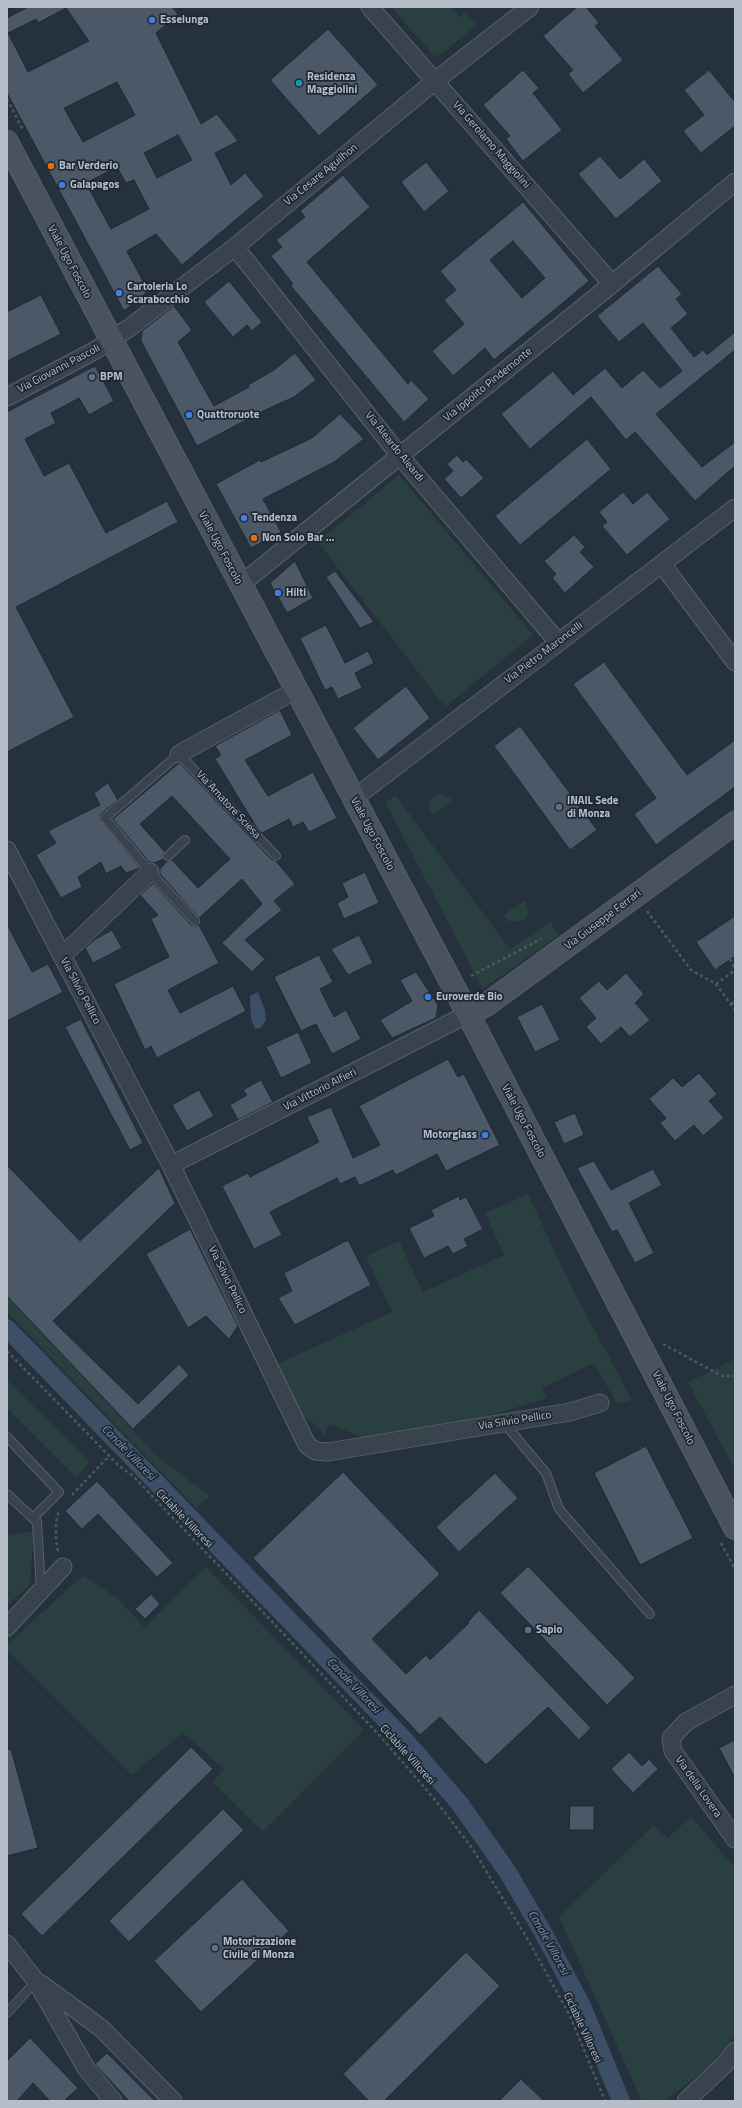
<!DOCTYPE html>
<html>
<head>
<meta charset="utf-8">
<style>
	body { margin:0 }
	#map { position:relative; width:742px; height:2108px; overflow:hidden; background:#26313e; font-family:"Titillium Web",sans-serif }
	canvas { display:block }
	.frame { position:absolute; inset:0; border:8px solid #b6bec9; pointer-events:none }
</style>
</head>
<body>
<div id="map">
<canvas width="742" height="2108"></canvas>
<div class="frame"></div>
</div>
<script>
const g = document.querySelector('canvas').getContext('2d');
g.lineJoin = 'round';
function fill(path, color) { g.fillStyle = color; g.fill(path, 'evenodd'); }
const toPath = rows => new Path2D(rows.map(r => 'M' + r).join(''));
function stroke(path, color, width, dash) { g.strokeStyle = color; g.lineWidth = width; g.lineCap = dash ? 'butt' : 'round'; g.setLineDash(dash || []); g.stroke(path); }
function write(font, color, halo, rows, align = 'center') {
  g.font = font + ' "Titillium Web",sans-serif'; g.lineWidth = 3.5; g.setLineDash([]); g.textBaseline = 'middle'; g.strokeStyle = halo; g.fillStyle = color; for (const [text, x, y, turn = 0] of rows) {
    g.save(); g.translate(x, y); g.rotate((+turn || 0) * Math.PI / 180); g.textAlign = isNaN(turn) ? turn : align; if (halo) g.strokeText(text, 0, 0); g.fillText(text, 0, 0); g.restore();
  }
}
fill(toPath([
	[391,7,450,7,459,17,465,12,477,25,436,58],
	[399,475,533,635,445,707,318,542],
	[441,794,453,800,432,815,428,804,434,796],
	[396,796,510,949,550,922,559,935,483,989,385,802],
	[525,900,529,912,525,919,517,922,508,921,504,915],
	[528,1194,572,1288,632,1400,617,1404,594,1363,542,1388,547,1398,479,1419,368,1440,330,1424,324,1435,315,1425,300,1413,277,1364,392,1312,366,1256,399,1241,423,1292,504,1255,485,1213],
	[7,1296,159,1458,210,1496,196,1508,7,1312],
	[735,1359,735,1470,688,1382],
	[7,1380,90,1462,76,1477,7,1408],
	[34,1531,30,1584,7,1606,7,1536],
	[206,1567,364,1730,263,1832,213,1782,224,1769,183,1733,132,1775,7,1650,7,1645,73,1584,84,1576,117,1598,144,1627],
	[691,1816,735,1868,735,2035,710,2066,665,2101,642,2101,559,1917,653,1826,668,1838]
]), '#293f40');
fill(toPath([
	[258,992,265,1010,266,1020,261,1028,255,1029,251,1019,250,996]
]), '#3c4f67');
stroke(toPath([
	[7,1328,403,1738,460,1804,507,1871,545,1936,582,2006,621,2101]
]), '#3c4f67', 18);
const building = toPath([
	[28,7,172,7,178,14,156,33,201,124,217,114,238,141,215,153,231,185,245,173,264,196,182,265,156,234,127,251,148,291,124,311,7,93,7,18,28,7],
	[66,8,89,41,28,72,8,33,36,19,38,23,66,8],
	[117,82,135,115,83,142,64,108,117,82],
	[178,135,192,160,157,178,144,153,178,135],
	[117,167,126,183,134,180,149,209,111,229,86,183,117,167],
	[577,7,586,7,599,23,595,26,623,60,583,93,568,74,573,70,543,36,577,7],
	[328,29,378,85,319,136,270,80,328,29],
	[523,70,539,88,533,93,562,130,523,161,506,139,510,136,483,105,523,70],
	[709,70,735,102,735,126,701,153,683,131,704,115,684,90,709,70],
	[600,156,620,179,644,159,662,181,616,219,578,174,600,156],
	[426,162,449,191,424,212,401,182,426,162],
	[343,175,370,207,307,262,408,384,411,380,429,399,404,422,291,286,293,284,271,256,282,247,276,240,305,217,300,211,343,175],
	[523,202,589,281,494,360,485,348,453,376,432,351,464,324,444,300,456,290,440,271,523,202],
	[513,241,545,278,522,298,490,260,513,241],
	[658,266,682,294,676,299,688,314,671,328,694,357,703,350,707,355,735,332,735,350,656,414,702,467,735,442,735,466,695,501,635,432,626,440,591,397,530,449,501,414,553,371,573,395,605,368,622,388,643,370,660,388,682,371,643,323,619,342,597,316,658,266],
	[229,281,262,322,252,331,247,325,233,337,204,302,229,281],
	[41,295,61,334,7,361,7,312,41,295],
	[174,306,192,330,178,342,214,406,249,387,248,385,274,370,295,353,316,380,294,397,263,411,197,446,141,341,142,331,174,306],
	[95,366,114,401,89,415,79,398,51,413,56,423,25,439,44,476,69,463,106,533,167,501,178,522,16,607,74,717,7,752,7,412,95,366],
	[340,414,364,439,334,462,263,499,281,532,251,548,216,484,260,460,261,462,312,438,340,414],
	[587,439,611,469,520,545,495,516,587,439],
	[457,455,463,462,466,459,484,478,461,498,444,479,453,471,447,464,457,455],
	[623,492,633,504,647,492,670,519,627,555,602,526,607,522,599,512,623,492],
	[574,535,585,547,580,552,594,567,565,593,552,578,556,574,544,561,574,535],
	[295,561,313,598,287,613,270,583,295,561],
	[335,571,364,609,374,622,360,628,326,577,335,571],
	[326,625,345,663,368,651,374,663,355,673,362,688,338,699,332,687,325,690,300,638,326,625],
	[604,662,687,775,735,740,735,787,656,845,634,814,656,798,573,684,604,662],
	[406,686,430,718,378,760,353,728,406,686],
	[280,710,292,735,245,760,268,796,313,772,337,818,309,832,303,822,293,827,289,819,262,833,257,828,215,759,221,755,215,746,280,710],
	[520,726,597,830,570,850,494,746,520,726],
	[178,764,181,764,272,860,276,861,295,884,274,901,282,910,245,940,265,959,252,972,222,943,262,904,242,879,199,918,160,874,160,869,167,861,172,860,198,888,230,859,172,796,140,824,165,852,163,855,164,859,154,863,149,862,113,819,178,764],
	[108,783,118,800,101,814,100,819,140,868,126,873,121,866,106,874,101,862,78,877,82,887,61,898,36,855,56,843,48,831,100,805,94,793,108,783],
	[365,872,379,903,344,919,337,903,348,897,342,883,365,872],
	[153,883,191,925,196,926,199,925,219,963,168,990,180,1013,233,986,246,1011,157,1058,151,1046,145,1050,114,984,169,957,151,919,158,915,140,895,153,883],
	[735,916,735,956,715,970,696,942,735,916],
	[7,924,32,972,48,964,63,992,7,1021,7,924],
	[112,930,122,948,93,963,85,948,94,940,112,930],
	[359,935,373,963,348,975,331,949,359,935],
	[319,955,333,982,320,989,334,1017,346,1010,361,1039,332,1054,316,1024,301,1031,274,977,319,955],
	[416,972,438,1005,436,1018,392,1038,380,1020,412,1001,400,980,416,972],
	[626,973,644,994,635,1003,650,1020,630,1037,621,1027,601,1044,586,1027,596,1018,579,998,599,981,607,990,626,973],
	[542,1004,560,1040,535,1052,517,1017,542,1004],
	[81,1019,143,1143,130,1150,65,1027,81,1019],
	[298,1032,312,1063,281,1078,266,1047,298,1032],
	[448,1059,458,1077,464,1074,500,1145,446,1171,437,1154,396,1175,393,1170,359,1186,355,1177,340,1184,337,1178,270,1212,282,1235,254,1249,222,1186,248,1173,250,1177,319,1142,307,1117,331,1107,353,1158,380,1145,359,1106,448,1059],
	[699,1073,717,1094,709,1101,724,1118,703,1136,694,1125,675,1141,660,1123,666,1118,649,1099,673,1078,682,1087,699,1073],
	[261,1080,273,1102,238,1120,230,1105,247,1095,243,1090,261,1080],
	[199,1090,214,1116,187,1131,172,1105,199,1090],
	[575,1113,584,1135,564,1144,554,1122,575,1113],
	[594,1161,611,1190,653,1169,662,1185,629,1203,654,1253,635,1263,617,1230,612,1232,577,1168,594,1161],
	[7,1165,80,1241,159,1168,175,1203,53,1321,138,1404,179,1364,189,1375,133,1429,7,1296,7,1165],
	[459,1196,460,1200,466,1197,483,1229,464,1239,468,1246,453,1254,448,1246,424,1258,409,1228,434,1216,431,1210,459,1196],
	[190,1229,238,1326,229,1339,206,1316,188,1328,146,1254,190,1229],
	[348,1240,371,1285,295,1325,278,1298,292,1291,284,1273,348,1240],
	[646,1446,693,1538,640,1565,594,1473,646,1446],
	[343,1472,440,1574,372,1639,406,1674,426,1655,430,1660,469,1623,468,1622,479,1610,591,1728,579,1740,548,1707,486,1765,440,1717,420,1735,253,1558,343,1472],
	[495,1473,518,1498,459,1552,436,1527,495,1473],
	[97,1481,173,1563,157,1577,98,1514,82,1529,65,1511,97,1481],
	[528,1566,635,1678,607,1705,500,1593,528,1566],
	[151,1594,160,1604,145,1619,135,1609,151,1594],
	[735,1740,735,1778,719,1748,735,1740],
	[191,1747,213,1769,42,1936,21,1914,191,1747],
	[11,1749,38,1848,7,1856,7,1750,11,1749],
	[629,1752,642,1766,649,1759,658,1769,633,1793,611,1769,629,1752],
	[570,1806,594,1806,594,1830,569,1830,570,1806],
	[223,1809,244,1830,129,1942,109,1921,223,1809],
	[242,1879,289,1931,201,2012,154,1961,242,1879],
	[466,1952,500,1986,384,2101,369,2101,343,2074,466,1952],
	[30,2038,78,2088,64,2101,50,2101,33,2083,17,2101,7,2101,7,2061,30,2038],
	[107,2053,155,2101,129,2101,95,2064,107,2053],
	[521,2079,544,2101,499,2101,521,2079]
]);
fill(building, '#4c5867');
stroke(building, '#202a35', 1);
const lane = toPath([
	[168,856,185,840],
	[195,921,150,872,105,818,179,754,276,856],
	[504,1423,546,1473,559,1509,650,1614],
	[7,1437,59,1492,33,1518],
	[7,1494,37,1522,41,1588],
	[7,2013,36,1981]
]);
const street = toPath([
	[370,7,612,284],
	[235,247,400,456,558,642],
	[7,397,94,351,129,328,235,247,435,81,530,7],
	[662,564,735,662],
	[240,585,612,284,735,182],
	[179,754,296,690],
	[353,799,735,508],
	[7,850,171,1165,307,1445,316,1451,328,1452,570,1412,600,1403],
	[62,956,150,872],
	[171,1165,468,1014],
	[7,1627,63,1567],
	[735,1695,686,1722,671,1738,673,1751,735,1839],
	[7,1944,36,1981,86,2068,113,2101],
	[41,1984,101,2028,173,2101],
	[686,2101,725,2064,735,2051]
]);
const secondary = toPath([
	[7,142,468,1014,735,1528],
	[468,1014,486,1005,735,823]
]);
stroke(lane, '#57616c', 10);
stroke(street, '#57616c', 19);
stroke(secondary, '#57616c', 24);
stroke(toPath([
	[7,99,23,130],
	[647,911,691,970,716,984,735,1010],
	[730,959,735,969],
	[471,976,541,939],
	[716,984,735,970],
	[731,1004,735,1001],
	[663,1344,722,1376,735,1376],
	[7,1351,119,1466,133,1476,279,1629,380,1736,436,1801,472,1848,527,1938,570,2016,605,2101],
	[72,1495,109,1456],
	[721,1543,735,1569],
	[58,1551,56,1541,56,1522,59,1510]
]), '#485c5e', 2.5, [3, 3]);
stroke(lane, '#39434e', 8);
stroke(street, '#39434e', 17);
stroke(secondary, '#485261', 22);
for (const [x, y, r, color] of [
	[152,20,4,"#3f7fe0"],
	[299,83,4,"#0f9aa8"],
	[51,166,4,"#e8710a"],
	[62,185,4,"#3f7fe0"],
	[119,293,4,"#3f7fe0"],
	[92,377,4,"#5c6f8a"],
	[189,415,4,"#3f7fe0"],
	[244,518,4,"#3f7fe0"],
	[254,538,4,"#e8710a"],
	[278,593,4,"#3f7fe0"],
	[559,807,4,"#5c6f8a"],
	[428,997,4,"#3f7fe0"],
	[485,1135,4,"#3f7fe0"],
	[528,1630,4,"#5c6f8a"],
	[215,1948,4,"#5c6f8a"]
]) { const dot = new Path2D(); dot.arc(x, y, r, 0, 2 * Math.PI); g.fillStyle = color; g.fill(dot); stroke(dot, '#1e2833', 1.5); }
write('bold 11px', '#b6bec9', '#1e2833', [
	["Esselunga",160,20],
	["Residenza",307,77],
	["Maggiolini",307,90],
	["Bar Verderio",59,166],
	["Galapagos",70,185],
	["Cartoleria Lo",127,287],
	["Scarabocchio",127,300],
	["BPM",100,377],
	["Quattroruote",197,415],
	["Tendenza",252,518],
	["Non Solo Bar ...",262,538],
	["Hilti",286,593],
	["INAIL Sede",567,801],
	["di Monza",567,814],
	["Euroverde Bio",436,997],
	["Motorglass",477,1135,"right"],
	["Sapio",536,1630],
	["Motorizzazione",223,1942],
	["Civile di Monza",223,1955]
], 'left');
write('11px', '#b6bec9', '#1e2833', [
	["Via Gerolamo Maggiolini",491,145,49],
	["Via Cesare Aguilhon",321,175,-39],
	["Viale Ugo Foscolo",69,262,62],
	["Via Giovanni Pascoli",59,369,-28],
	["Via Ippolito Pindemonte",488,385,-39],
	["Via Aleardo Aleardi",394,447,51],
	["Viale Ugo Foscolo",220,548,62],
	["Via Pietro Maroncelli",544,653,-37],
	["Via Amatore Sciesa",228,805,47],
	["Viale Ugo Foscolo",372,834,62],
	["Via Giuseppe Ferrari",603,920,-37],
	["Via Silvio Pellico",80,991,62],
	["Via Vittorio Alfieri",320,1090,-27],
	["Viale Ugo Foscolo",523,1121,62],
	["Via Silvio Pellico",227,1280,64],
	["Viale Ugo Foscolo",673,1408,63],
	["Via Silvio Pellico",515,1421,-9],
	["Ciclabile Villoresi",184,1519,46],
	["Ciclabile Villoresi",407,1755,48],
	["Via della Lovera",698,1787,55],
	["Ciclabile Villoresi",582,2028,65]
]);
write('italic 12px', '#7e95b0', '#1e2833', [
	["Canale Villoresi",128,1453,46],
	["Canale Villoresi",353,1686,46],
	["Canale Villoresi",548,1943,61]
]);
</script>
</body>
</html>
